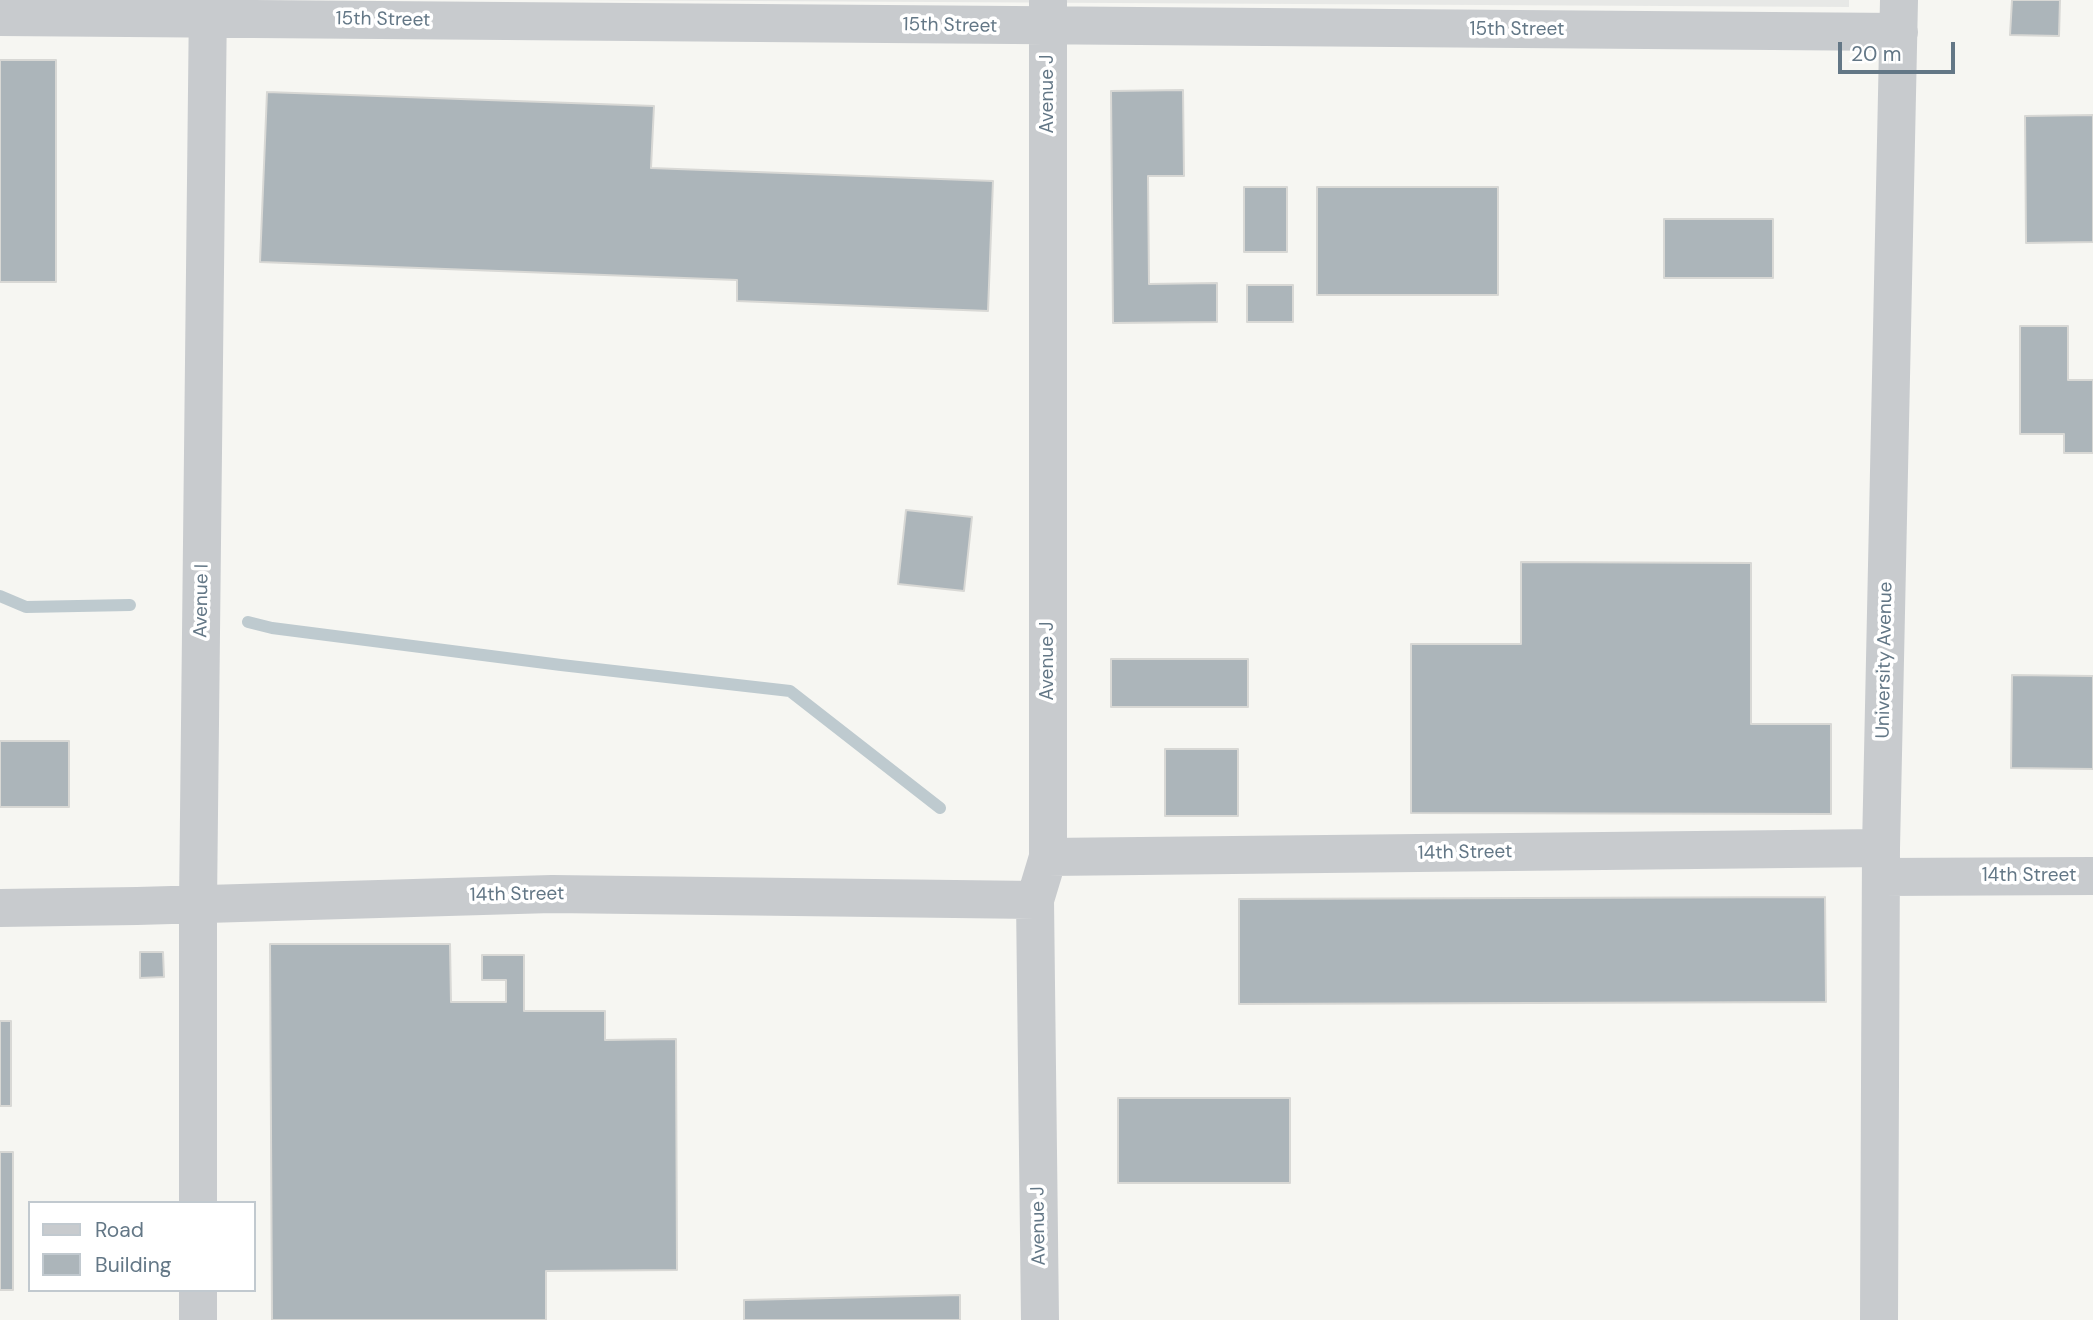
<!DOCTYPE html>
<html>
<head>
<meta charset="utf-8">
<style>
	body { margin:0 }
	#map { position:relative; width:2093px; height:1320px; overflow:hidden; background:#f6f6f2; font-family:"DM Sans",sans-serif }
	canvas { display:block }
	.legend { position:absolute; left:28px; top:1201px; width:228px; height:91px; box-sizing:border-box; background:#fff; border:2px solid #c1c9cf; margin:0; padding:9px 12px; list-style:none; font-size:21px; color:#637786 }
	.legend li { display:flex; align-items:center; gap:14px; height:35px }
	.legend b { width:35px; border:2px solid #c1c9cf }
	.scale { position:absolute; left:1838px; top:42px; width:117px; height:32px; box-sizing:border-box; border:4px solid #637786; border-top:0; padding-left:9px; font-size:21px; line-height:24px; white-space:nowrap; color:#637786; -webkit-text-stroke:5px #fff; paint-order:stroke }
</style>
</head>
<body>
<div id="map">
<canvas width="2093" height="1320"></canvas>
<ul class="legend">
<li><b style="height:9px;background:#c8cbce"></b>Road</li>
<li><b style="height:19px;background:#acb5ba"></b>Building</li>
</ul>
<div class="scale">20 m</div>
</div>
<script>
const g = document.querySelector('canvas').getContext('2d');
g.lineJoin = 'round';
function fill(path, color) { g.fillStyle = color; g.fill(path, 'evenodd'); }
const toPath = rows => new Path2D(rows.map(r => 'M' + r).join(''));
function stroke(path, color, width, dash) { g.strokeStyle = color; g.lineWidth = width; g.lineCap = dash ? 'butt' : 'round'; g.setLineDash(dash || []); g.stroke(path); }
function write(font, color, halo, rows, align = 'center') {
  g.font = font + ' "DM Sans",sans-serif'; g.lineWidth = 7; g.setLineDash([]); g.textBaseline = 'middle'; g.strokeStyle = halo; g.fillStyle = color; for (const [text, x, y, turn = 0] of rows) {
    g.save(); g.translate(x, y); g.rotate((+turn || 0) * Math.PI / 180); g.textAlign = isNaN(turn) ? turn : align; if (halo) g.strokeText(text, 0, 0); g.fillText(text, 0, 0); g.restore();
  }
}
fill(toPath([
	[565,0,1849,0,1849,7]
]), '#e7e8e6');
stroke(toPath([
	[0,596,26,607,130,605],
	[248,622,272,628,561,665,790,691,940,808]
]), '#becacf', 12);
const building = toPath([
	[2012,0,2060,0,2059,36,2010,35,2012,0],
	[0,60,56,60,56,282,0,282,0,60],
	[1183,90,1184,176,1148,176,1149,284,1217,283,1217,322,1113,323,1111,91,1183,90],
	[267,92,654,106,651,168,993,181,988,311,737,301,737,280,260,262,267,92],
	[2093,115,2093,242,2026,243,2025,116,2093,115],
	[1244,187,1287,187,1287,252,1244,252,1244,187],
	[1317,187,1498,187,1498,295,1317,295,1317,187],
	[1664,219,1773,219,1773,278,1664,278,1664,219],
	[1247,285,1293,285,1293,322,1247,322,1247,285],
	[2020,326,2068,326,2068,380,2093,380,2093,453,2064,453,2064,434,2020,434,2020,326],
	[906,510,972,517,964,591,898,584,906,510],
	[1521,562,1751,563,1751,724,1831,724,1831,814,1411,813,1411,644,1521,644,1521,562],
	[1111,659,1248,659,1248,707,1111,707,1111,659],
	[2012,675,2093,676,2093,769,2011,768,2012,675],
	[0,741,69,741,69,807,0,807,0,741],
	[1165,749,1238,749,1238,816,1165,816,1165,749],
	[1825,897,1826,1002,1239,1004,1239,899,1825,897],
	[270,944,450,944,451,1002,506,1002,506,980,482,980,482,955,524,955,524,1011,605,1011,605,1040,676,1039,677,1270,546,1271,546,1320,272,1320,270,944],
	[140,952,163,952,164,977,140,978,140,952],
	[0,1021,11,1021,11,1106,0,1106,0,1021],
	[1118,1098,1290,1098,1290,1183,1118,1183,1118,1098],
	[0,1152,13,1152,13,1290,0,1290,0,1152],
	[960,1295,960,1320,744,1320,744,1300,960,1295]
]);
fill(building, '#acb5ba');
stroke(building, '#d8d8d5', 2);
stroke(toPath([
	[0,17,1899,32],
	[1048,857,1881,848],
	[1881,877,2093,876],
	[0,908,137,906,552,894,1035,900],
	[198,1203,198,904,208,0],
	[198,1320,198,1290],
	[1040,1320,1035,900,1048,857,1048,2],
	[1879,1320,1881,848,1899,0]
]), '#c8cbce', 38);
write('19px', '#637786', '#fff', [
	["15th Street",383,20,1],
	["15th Street",950,26,1],
	["15th Street",1517,30],
	["Avenue J",1048,94,-90],
	["Avenue I",202,601,-89],
	["University Avenue",1885,660,-89],
	["Avenue J",1048,661,-90],
	["14th Street",1465,853,-1],
	["14th Street",2029,876],
	["14th Street",517,895,-1],
	["Avenue J",1039,1226,-91]
]);
</script>
</body>
</html>
